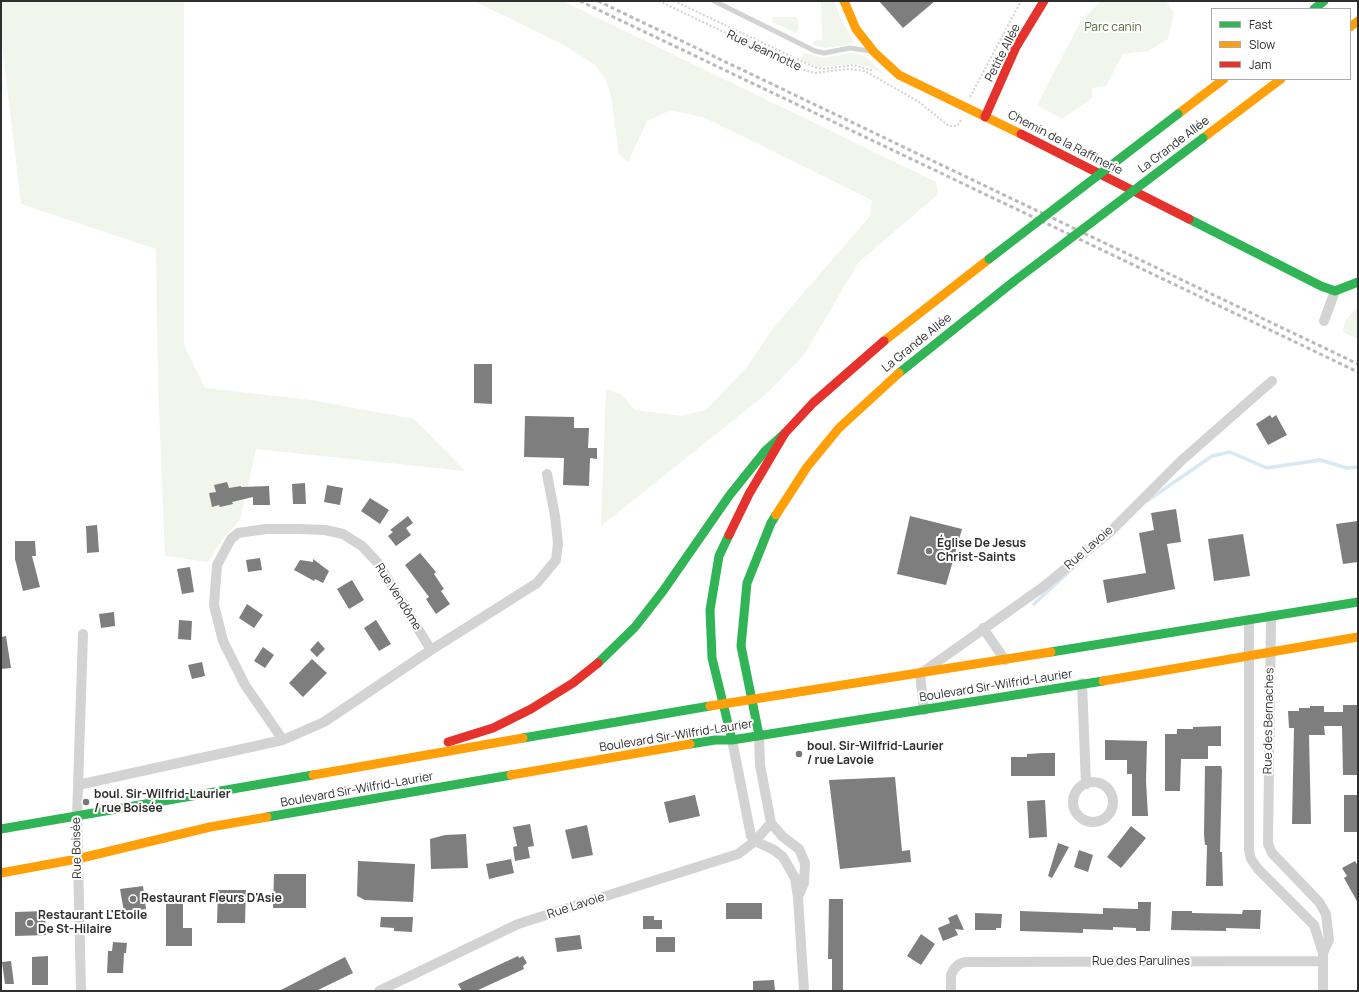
<!DOCTYPE html>
<html>
<head>
<meta charset="utf-8">
<style>
	body { margin:0 }
	#map { position:relative; width:1359px; height:992px; overflow:hidden; background:#fff; font-family:Manrope,sans-serif }
	canvas { display:block }
	.frame { position:absolute; inset:0; border:2px solid #2e2e2e; pointer-events:none }
	.legend { position:absolute; left:1211px; top:8px; width:140px; height:72px; box-sizing:border-box; background:#fff; border:1px solid #ababab; margin:0; padding:5px 7px; list-style:none; font-size:12px; color:#2e2e2e }
	.legend li { display:flex; align-items:center; gap:8px; height:20px }
	.legend b { width:20px; border:1px solid #ababab }
</style>
</head>
<body>
<div id="map">
<canvas width="1359" height="992"></canvas>
<div class="frame"></div>
<ul class="legend">
<li><b style="height:5px;background:#30b455"></b>Fast</li>
<li><b style="height:5px;background:#ff9f0a"></b>Slow</li>
<li><b style="height:5px;background:#e5322d"></b>Jam</li>
</ul>
</div>
<script>
const g = document.querySelector('canvas').getContext('2d');
g.lineJoin = 'round';
function fill(path, color) { g.fillStyle = color; g.fill(path, 'evenodd'); }
const toPath = rows => new Path2D(rows.map(r => 'M' + r).join(''));
function stroke(path, color, width, dash) { g.strokeStyle = color; g.lineWidth = width; g.lineCap = dash ? 'butt' : 'round'; g.setLineDash(dash || []); g.stroke(path); }
function write(font, color, halo, rows, align = 'center') {
  g.font = font + ' Manrope,sans-serif'; g.lineWidth = 4; g.setLineDash([]); g.textBaseline = 'middle'; g.strokeStyle = halo; g.fillStyle = color; for (const [text, x, y, turn = 0] of rows) {
    g.save(); g.translate(x, y); g.rotate((+turn || 0) * Math.PI / 180); g.textAlign = isNaN(turn) ? turn : align; if (halo) g.strokeText(text, 0, 0); g.fillText(text, 0, 0); g.restore();
  }
}
fill(toPath([
	[1,1,184,1,184,345,205,388,311,400,414,419,465,471,256,449,240,520,224,537,208,562,165,556,158,383,156,249,21,204,1,35],
	[474,1,563,1,936,182,938,194,858,263,804,355,766,394,601,526,606,389,621,394,635,410,681,416,706,410,746,368,774,327,870,216,872,200,705,118,671,110,647,121,628,162,619,154,611,96,606,80,595,65,564,45],
	[821,1,834,1,841,19,854,42,853,44,825,48,813,45,813,41,822,40],
	[1101,1,1166,1,1174,13,1168,39,1148,51,1123,54,1106,86,1092,88,1092,98,1062,119,1037,105,1081,21],
	[773,17,796,17,798,19,798,30,796,33,772,22],
	[804,53,823,58,850,53,859,54,867,58,885,75,867,66,856,64,818,67,801,60],
	[1358,306,1358,339,1343,332,1345,321]
]), '#f1f5eb');
stroke(toPath([
	[1147,501,1212,456,1230,452,1267,468,1320,460,1347,468,1358,467],
	[1034,604,1074,567]
]), '#d7e9f2', 3.5);
fill(toPath([
	[879,1,935,1,903,28],
	[474,364,492,364,492,404,474,403],
	[1270,415,1272,418,1276,415,1287,435,1268,445,1256,424],
	[525,416,574,417,574,428,589,428,588,448,597,448,597,459,590,458,589,486,563,485,564,458,524,457],
	[227,482,229,488,241,486,241,487,269,486,270,505,253,505,253,497,232,502,233,504,220,507,219,505,212,507,209,493,216,492,214,485],
	[305,483,306,504,293,504,292,484],
	[327,485,343,488,340,505,324,502],
	[370,498,389,510,380,524,361,511],
	[1176,509,1181,542,1167,544,1175,589,1107,603,1103,580,1146,573,1139,533,1154,530,1151,513],
	[408,516,413,523,406,528,411,535,396,546,388,536,393,532,390,530],
	[910,516,962,529,946,585,897,574],
	[1358,521,1358,562,1343,564,1336,524],
	[97,525,99,552,87,553,86,526],
	[1243,534,1250,576,1214,581,1208,539],
	[15,541,35,541,36,556,32,556,40,587,23,591,15,559],
	[420,553,436,572,434,574,444,589,441,591,450,604,436,614,426,599,429,597,405,565],
	[260,558,262,570,248,572,246,560],
	[313,559,329,571,323,583,315,579,314,581,294,570,300,560,313,562],
	[190,567,194,592,182,594,177,569],
	[352,580,364,600,349,609,337,589],
	[247,604,263,615,254,628,239,618],
	[114,612,115,626,101,628,99,614],
	[179,620,192,621,191,640,178,639],
	[376,620,391,644,379,651,364,628],
	[6,636,11,668,1,669,1,637],
	[318,641,325,649,317,657,310,650],
	[263,647,274,655,265,668,254,661],
	[312,659,327,673,303,697,289,683],
	[202,662,205,676,192,679,188,665],
	[1343,705,1358,705,1358,775,1343,775,1342,726,1324,726,1325,735,1309,735,1311,824,1292,824,1294,728,1289,728,1288,711,1299,711,1299,708,1310,708,1310,706,1324,706,1324,712,1343,712],
	[1221,726,1221,746,1208,746,1208,759,1181,759,1180,791,1165,791,1165,734,1177,734,1177,729,1193,729,1193,727],
	[1105,740,1147,741,1146,781,1148,816,1132,816,1132,774,1127,774,1127,760,1105,760],
	[1043,753,1055,753,1055,776,1011,776,1011,757,1027,757,1027,754],
	[1205,766,1221,766,1222,770,1220,852,1222,852,1223,886,1206,886,1207,845,1205,845,1204,835],
	[895,777,902,851,910,850,911,862,840,869,829,780],
	[695,795,700,816,669,823,664,802],
	[1344,795,1358,795,1358,832,1344,832],
	[1045,800,1047,837,1029,838,1027,801],
	[530,824,534,846,528,847,530,858,515,861,513,847,517,846,513,827],
	[587,825,593,855,572,859,565,830],
	[1131,826,1146,838,1121,868,1107,857],
	[466,834,468,868,431,869,430,839,445,835],
	[1058,843,1069,847,1052,878,1048,876],
	[1079,850,1093,855,1088,872,1074,867],
	[511,859,514,873,489,879,486,864],
	[358,861,415,864,413,902,365,900,357,896],
	[1355,861,1358,866,1358,903,1344,878,1347,876,1342,868],
	[274,874,306,874,306,908,273,908],
	[143,886,146,909,124,912,120,889],
	[218,890,246,890,245,923,217,923],
	[166,896,183,896,183,928,192,928,192,946,166,946],
	[829,899,843,899,843,991,832,991,832,959,828,959],
	[1138,902,1151,902,1150,931,1136,931,1136,928,1113,927,1113,930,1083,929,1083,933,1020,931,1020,911,1103,914,1103,908,1138,909],
	[726,903,762,903,762,919,726,919],
	[1243,910,1261,910,1260,929,1226,928,1226,931,1171,930,1172,911,1192,911,1192,913,1242,914],
	[45,911,46,935,15,936,15,912],
	[975,913,1002,914,1001,928,996,928,996,930,975,930],
	[957,914,964,930,955,929,958,935,943,941,938,928,950,923,948,918],
	[643,916,654,916,654,920,662,920,662,929,643,929],
	[381,917,413,917,412,932,394,931,394,928,380,927],
	[921,934,935,944,921,965,907,956],
	[580,935,582,949,557,952,555,938],
	[656,937,675,937,675,952,656,952],
	[113,942,127,943,126,953,124,953,123,973,107,973,108,951,112,951],
	[48,956,48,985,32,985,32,957],
	[518,956,519,958,523,956,527,963,523,966,524,969,476,991,462,991,458,984],
	[345,957,353,973,316,991,279,991],
	[11,961,14,984,5,984,2,962],
	[774,980,775,991,753,991,753,981]
]), '#7e7e7e');
stroke(toPath([
	[659,1,801,69,815,73,848,69,865,71,919,102,949,126,957,126,961,120],
	[674,1,814,67,823,69,854,65,874,71],
	[970,97,1021,1]
]), '#d3d3d3', 2, [2, 2]);
stroke(toPath([
	[714,1,815,51,824,53,850,48,870,51]
]), '#d3d3d3', 5);
stroke(toPath([
	[1324,321,1335,291],
	[1271,616,1268,844,1272,853,1319,902,1326,914,1329,940,1323,953],
	[1249,620,1249,850,1251,859,1258,869,1314,925,1323,953,1323,991],
	[983,628,1005,660],
	[1082,683,1086,784],
	[924,710,920,674,1043,587,1109,533,1182,460,1272,381],
	[759,735,760,765,771,823,782,836,799,849,805,863,804,883,798,897],
	[283,740,245,685,223,641,214,605,217,565,231,539,238,533,266,529,299,529,325,530,343,534,362,546,378,563,431,650],
	[732,740,751,836,755,841,774,850,783,857,795,878,798,897,804,991],
	'1073 802a20 20 0 1 1 40 0a20 20 0 1 1-40 0Z',
	[78,785,283,740,324,722,431,650,537,583,556,560,558,543,555,516,547,474],
	[81,991,77,817,83,634],
	[379,991,518,924,738,854,755,841,771,823],
	[951,991,951,975,954,969,959,964,965,962,1323,961]
]), '#d3d3d3', 10);
stroke(toPath([
	[1314,9,1324,1],
	[1189,219,1321,286,1335,291,1358,282],
	[899,373,1013,282],
	[729,535,719,556,710,610,712,658,732,740],
	[1051,652,1358,602],
	[598,663,635,627,663,591,729,496,765,451,785,433],
	[759,735,741,646,747,583,771,523,776,515],
	[523,738,710,706],
	[690,744,715,740,732,740,1103,681],
	[267,817,511,775],
	[1,829,313,775]
]), '#30b455', 9);
stroke(toPath([
	[844,1,856,29,874,52,899,75,1021,134],
	[1350,27,1358,21],
	[1178,114,1224,79],
	[1203,138,1281,79],
	[884,341,989,259],
	[776,515,807,467,839,428,899,373],
	[1103,681,1358,637],
	[710,706,1051,652],
	[313,775,523,738],
	[511,775,690,744],
	[1,873,77,859,210,827,267,817]
]), '#ff9f0a', 9);
stroke(toPath([
	[985,117,1016,47,1044,1],
	[1021,134,1189,219],
	[729,535,749,494,785,433,813,403,884,341],
	[448,742,493,728,531,709,573,683,598,663]
]), '#e5322d', 9);
stroke(toPath([
	[580,1,1358,372],
	[598,1,1358,364]
]), '#bababa', 3, [4, 3]);
stroke(toPath([
	[989,259,1178,114],
	[1013,282,1203,138]
]), '#30b455', 9);
for (const [x, y, r, color] of [
	[929,551,4,"#777"],
	[799,754,4,"#777"],
	[86,802,4,"#777"],
	[133,899,4,"#777"],
	[30,923,4,"#777"]
]) { const dot = new Path2D(); dot.arc(x, y, r, 0, 2 * Math.PI); g.fillStyle = color; g.fill(dot); stroke(dot, '#fff', 1.5); }
write('12px', '#536b3a', '#fff', [
	["Parc canin",1113,28]
]);
write('12px', '#2e2e2e', '#fff', [
	["Rue Jeannotte",764,51,25],
	["Petite Allée",1003,53,-63],
	["Chemin de la Raffinerie",1065,143,27],
	["La Grande Allée",1174,145,-37],
	["La Grande Allée",917,343,-39],
	["Rue Lavoie",1089,548,-41],
	["Rue Vendôme",398,597,58],
	["Boulevard Sir-Wilfrid-Laurier",996,686,-9],
	["Rue des Bernaches",1269,721,-89],
	["Boulevard Sir-Wilfrid-Laurier",676,736,-9],
	["Boulevard Sir-Wilfrid-Laurier",357,790,-10],
	["Rue Boisée",77,848,-91],
	["Rue Lavoie",576,906,-18],
	["Rue des Parulines",1141,962]
]);
write('bold 12px', '#2e2e2e', '#fff', [
	["Église De Jesus",937,544],
	["Christ-Saints",937,558],
	["boul. Sir-Wilfrid-Laurier",807,747],
	["/ rue Lavoie",807,761],
	["boul. Sir-Wilfrid-Laurier",94,795],
	["/ rue Boisée",94,809],
	["Restaurant Fleurs D'Asie",141,899],
	["Restaurant L'Etoile",38,916],
	["De St-Hilaire",38,930]
], 'left');
</script>
</body>
</html>
